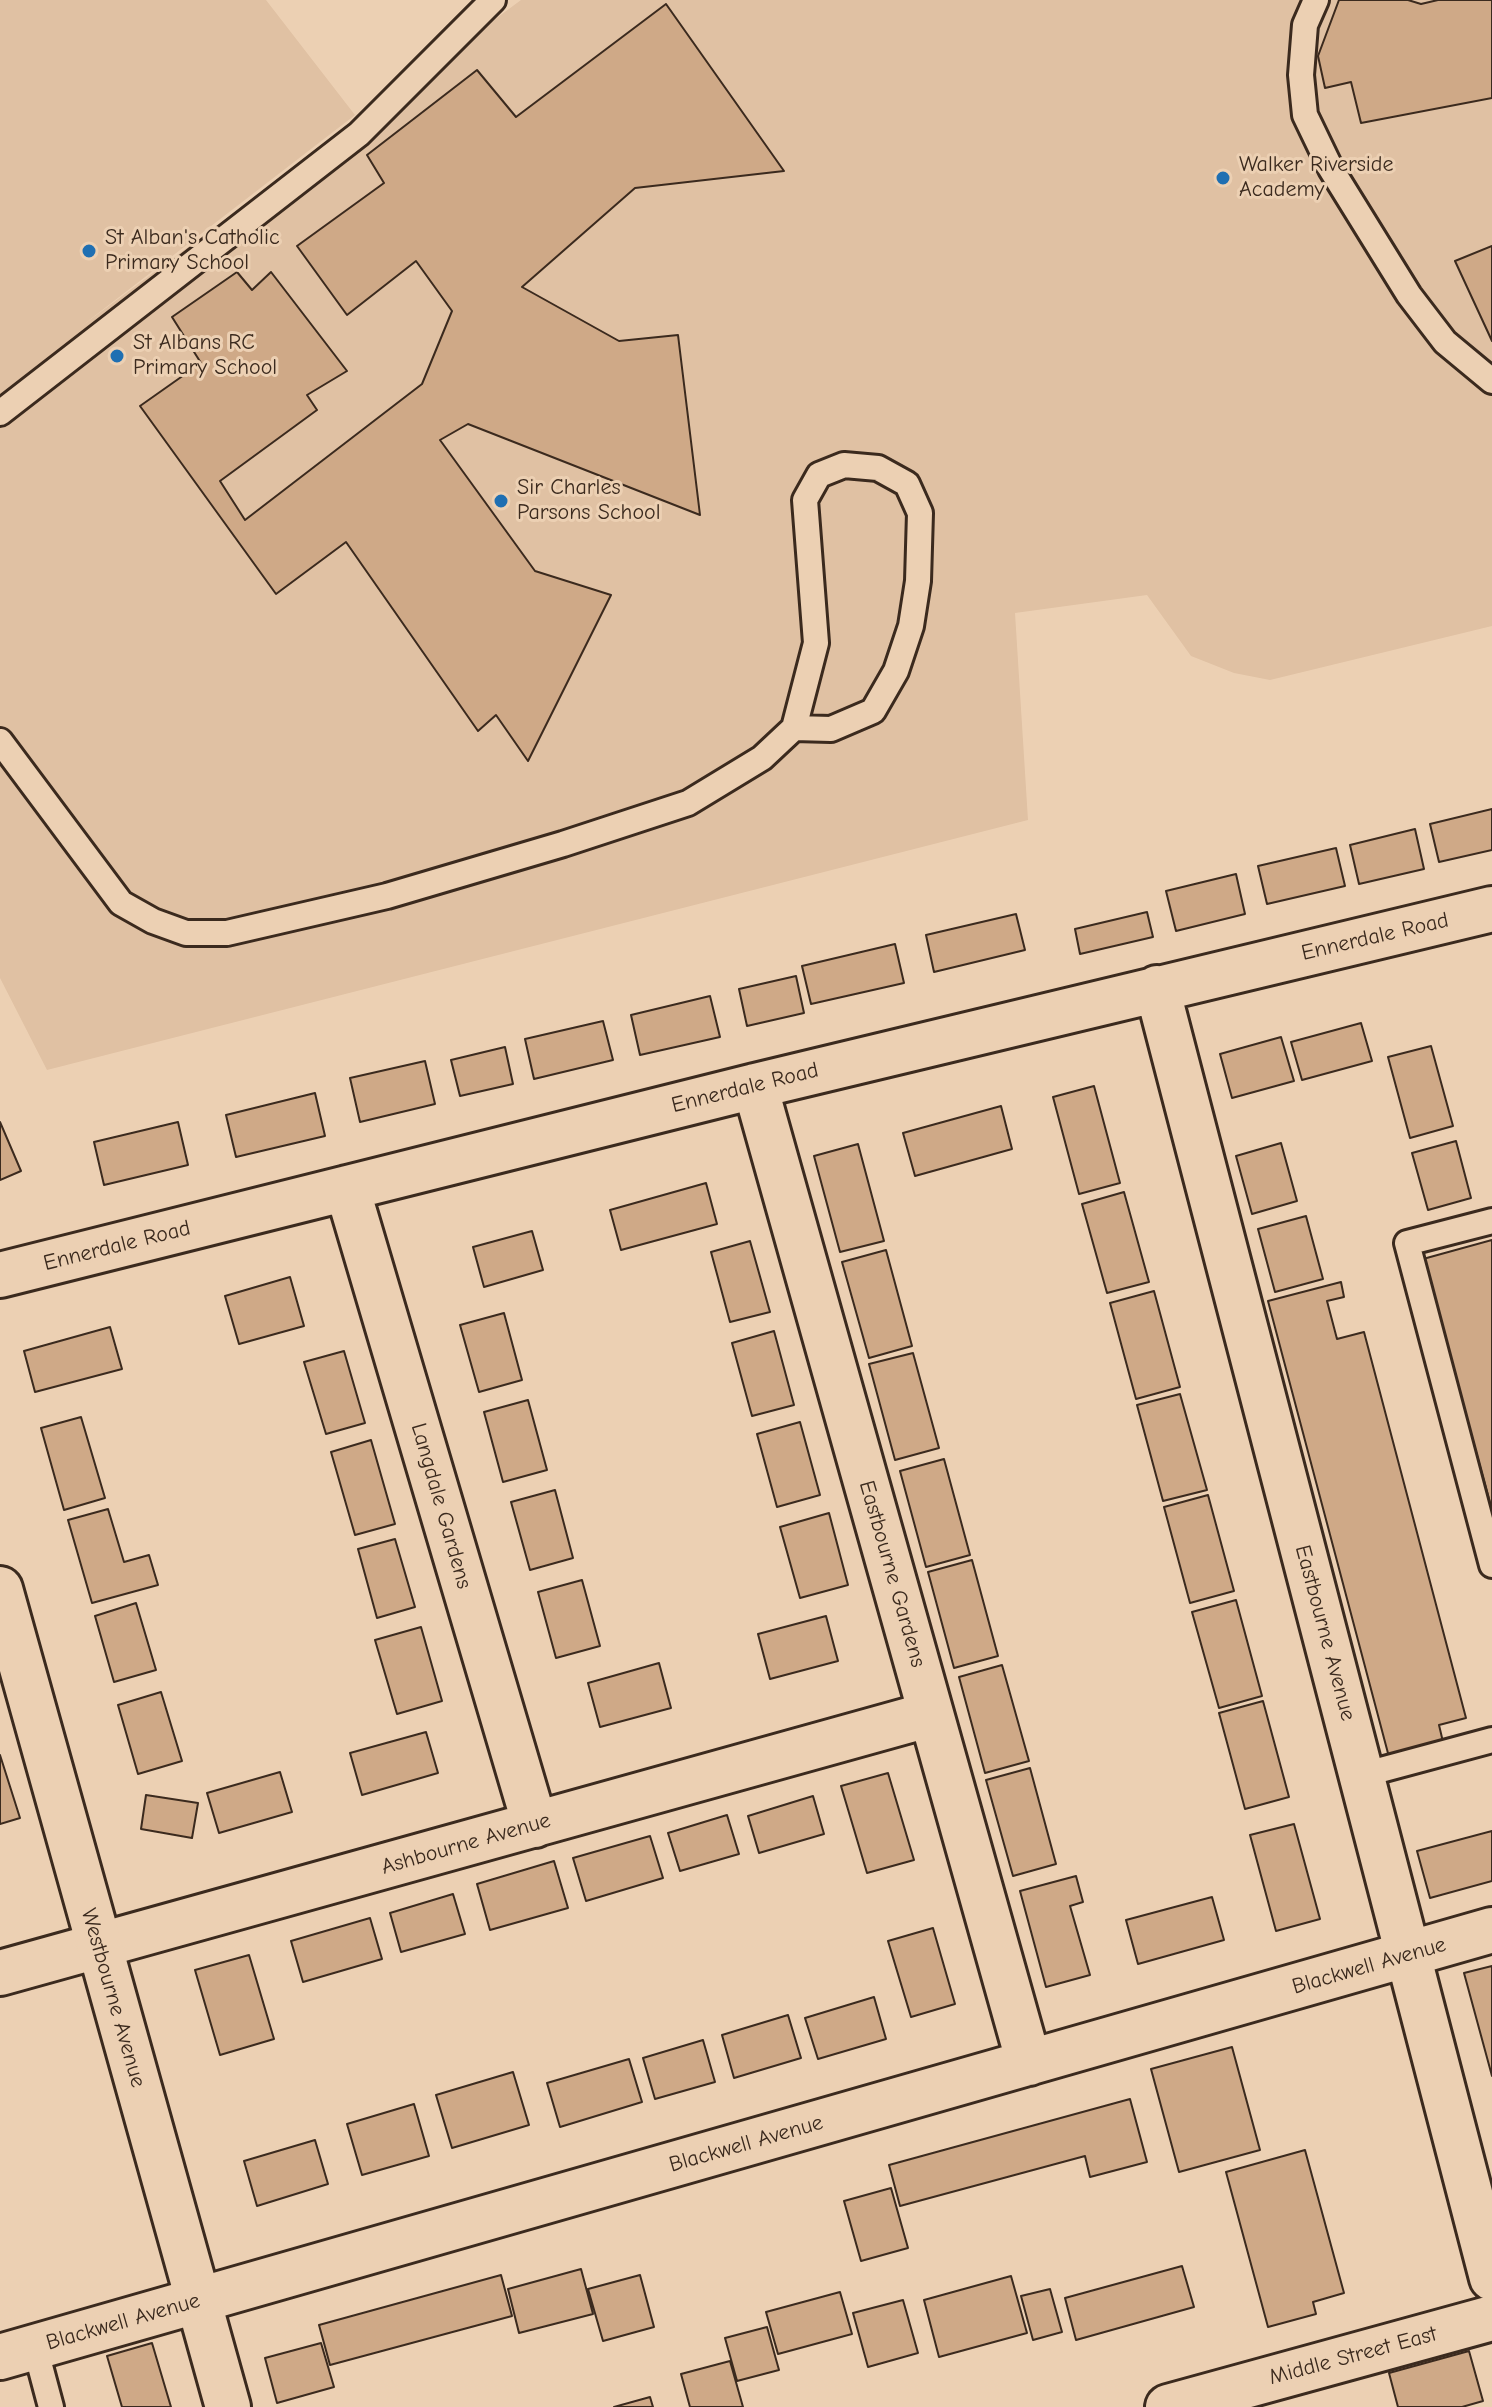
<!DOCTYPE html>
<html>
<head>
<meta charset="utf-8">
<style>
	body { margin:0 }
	canvas { display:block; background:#ecd0b3 }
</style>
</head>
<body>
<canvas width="1492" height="2407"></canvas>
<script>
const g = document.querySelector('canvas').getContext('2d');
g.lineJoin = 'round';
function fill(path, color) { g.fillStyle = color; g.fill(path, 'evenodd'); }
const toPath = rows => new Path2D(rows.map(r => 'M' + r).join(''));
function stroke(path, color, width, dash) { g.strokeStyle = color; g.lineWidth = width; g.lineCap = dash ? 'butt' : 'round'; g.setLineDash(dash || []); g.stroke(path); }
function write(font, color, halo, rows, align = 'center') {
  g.font = font + ' "Comic Neue",sans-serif'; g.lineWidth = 6; g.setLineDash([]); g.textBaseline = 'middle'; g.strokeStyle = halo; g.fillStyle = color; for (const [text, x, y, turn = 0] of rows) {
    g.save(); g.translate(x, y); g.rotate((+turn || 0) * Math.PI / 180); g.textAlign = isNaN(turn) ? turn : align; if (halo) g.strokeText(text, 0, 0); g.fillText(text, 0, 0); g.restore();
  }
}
fill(toPath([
	[0,0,266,0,355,115,79,328,521,0,1492,0,1492,626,1270,680,1234,673,1191,656,1147,595,1015,613,1028,820,47,1070,0,978]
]), '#e0c1a3');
const building = toPath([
	[1339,0,1408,0,1421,4,1438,0,1492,0,1492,98,1361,123,1351,82,1325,88,1318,56,1339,0],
	[666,4,784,171,635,188,522,287,619,341,678,335,700,515,468,424,440,440,535,571,611,595,528,761,496,715,478,731,346,542,276,594,140,406,201,363,172,317,237,272,252,290,271,272,347,371,307,395,317,410,220,481,245,520,422,384,452,311,416,261,347,315,297,246,384,183,367,155,477,70,516,117,666,4],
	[1492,246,1492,341,1455,261,1492,246],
	[1492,809,1492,850,1439,862,1430,824,1492,809],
	[1415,829,1424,869,1359,884,1350,845,1415,829],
	[1336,848,1345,886,1267,904,1258,866,1336,848],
	[1236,874,1245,914,1176,931,1166,891,1236,874],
	[1147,912,1153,937,1080,954,1075,929,1147,912],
	[1016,914,1025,950,934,972,926,935,1016,914],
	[895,944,904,983,811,1004,802,966,895,944],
	[796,976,804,1013,747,1026,739,989,796,976],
	[710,996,720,1037,640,1055,631,1015,710,996],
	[603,1021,613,1060,534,1079,525,1039,603,1021],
	[1361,1023,1372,1061,1302,1080,1291,1042,1361,1023],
	[1281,1037,1294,1081,1232,1098,1220,1054,1281,1037],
	[1431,1046,1453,1126,1410,1138,1388,1057,1431,1046],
	[505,1047,513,1084,460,1096,451,1060,505,1047],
	[425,1061,435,1104,360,1122,350,1078,425,1061],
	[1094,1086,1120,1183,1079,1194,1053,1097,1094,1086],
	[315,1093,325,1136,236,1157,226,1115,315,1093],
	[1001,1106,1012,1149,915,1176,903,1133,1001,1106],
	[0,1122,21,1171,0,1180,0,1122],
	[178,1122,188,1165,104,1185,94,1142,178,1122],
	[1456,1141,1471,1198,1428,1210,1412,1153,1456,1141],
	[1281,1143,1297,1201,1252,1214,1236,1156,1281,1143],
	[858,1144,884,1241,840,1252,814,1156,858,1144],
	[706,1183,717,1224,621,1250,610,1210,706,1183],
	[1124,1192,1149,1282,1107,1293,1082,1204,1124,1192],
	[1306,1216,1323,1279,1275,1292,1258,1229,1306,1216],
	[532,1231,543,1270,484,1287,473,1247,532,1231],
	[1492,1240,1492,1510,1423,1259,1492,1240],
	[750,1241,770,1312,730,1322,711,1252,750,1241],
	[886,1250,912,1346,869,1358,842,1262,886,1250],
	[290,1277,304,1326,239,1344,225,1296,290,1277],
	[1341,1282,1344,1297,1327,1301,1337,1339,1364,1332,1466,1718,1439,1725,1443,1742,1389,1757,1268,1301,1341,1282],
	[1154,1291,1180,1387,1136,1399,1110,1303,1154,1291],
	[504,1313,522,1380,479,1392,460,1325,504,1313],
	[110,1327,122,1369,35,1392,24,1351,110,1327],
	[774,1331,794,1405,752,1416,732,1343,774,1331],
	[344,1351,365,1423,326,1434,304,1362,344,1351],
	[913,1353,939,1448,895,1460,869,1364,913,1353],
	[1180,1394,1207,1490,1163,1501,1137,1405,1180,1394],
	[528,1400,547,1470,503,1482,484,1412,528,1400],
	[81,1417,105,1498,64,1510,41,1428,81,1417],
	[800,1422,820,1495,777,1507,757,1434,800,1422],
	[371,1440,395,1524,355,1535,331,1452,371,1440],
	[944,1459,970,1555,926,1567,900,1471,944,1459],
	[555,1490,573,1558,530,1570,511,1502,555,1490],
	[1208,1495,1234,1591,1190,1603,1164,1507,1208,1495],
	[108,1509,124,1562,149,1555,158,1585,92,1603,68,1520,108,1509],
	[829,1513,848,1585,800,1598,780,1527,829,1513],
	[395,1539,415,1607,377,1618,358,1549,395,1539],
	[972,1560,998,1656,954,1668,928,1572,972,1560],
	[582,1580,600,1646,556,1658,538,1592,582,1580],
	[1236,1600,1262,1696,1219,1708,1192,1612,1236,1600],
	[136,1603,156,1670,114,1682,95,1616,136,1603],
	[826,1616,838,1661,770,1679,758,1634,826,1616],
	[421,1627,442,1701,397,1714,375,1640,421,1627],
	[659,1663,671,1708,600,1727,588,1683,659,1663],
	[1002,1665,1029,1761,985,1773,959,1677,1002,1665],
	[161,1692,182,1761,138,1774,118,1705,161,1692],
	[1263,1701,1289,1797,1245,1809,1219,1713,1263,1701],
	[426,1732,438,1773,362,1795,350,1753,426,1732],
	[0,1755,20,1818,0,1824,0,1755],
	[1030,1768,1056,1864,1013,1876,986,1780,1030,1768],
	[280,1772,292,1812,219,1833,207,1793,280,1772],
	[888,1773,914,1860,867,1873,841,1786,888,1773],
	[146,1795,198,1803,192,1838,141,1829,146,1795],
	[813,1796,824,1834,759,1853,748,1816,813,1796],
	[727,1815,739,1854,680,1871,668,1833,727,1815],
	[1294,1824,1320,1919,1276,1931,1250,1835,1294,1824],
	[1492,1831,1492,1881,1430,1898,1417,1851,1492,1831],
	[650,1836,663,1878,586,1901,573,1858,650,1836],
	[554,1861,568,1908,490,1930,477,1884,554,1861],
	[1076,1876,1083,1902,1070,1906,1090,1975,1046,1987,1020,1891,1076,1876],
	[453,1894,465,1934,401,1952,390,1913,453,1894],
	[1212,1897,1224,1940,1138,1964,1126,1920,1212,1897],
	[370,1918,382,1959,303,1982,291,1941,370,1918],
	[933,1928,955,2004,911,2017,888,1941,933,1928],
	[249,1955,274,2039,220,2055,195,1970,249,1955],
	[1492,1966,1492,2076,1464,1973,1492,1966],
	[874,1997,886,2039,818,2059,805,2018,874,1997],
	[788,2015,801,2058,734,2078,722,2035,788,2015],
	[703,2040,715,2082,655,2099,643,2058,703,2040],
	[1232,2047,1260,2150,1179,2172,1151,2069,1232,2047],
	[629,2059,642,2102,560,2127,547,2083,629,2059],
	[513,2072,529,2125,452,2148,436,2095,513,2072],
	[1130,2099,1147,2162,1090,2177,1085,2156,900,2206,889,2165,1130,2099],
	[414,2104,429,2156,362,2175,347,2124,414,2104],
	[315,2140,328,2184,257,2206,244,2161,315,2140],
	[1305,2150,1344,2293,1313,2302,1316,2314,1268,2327,1226,2172,1305,2150],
	[891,2188,908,2248,861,2261,844,2201,891,2188],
	[1182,2266,1194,2307,1076,2340,1065,2298,1182,2266],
	[581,2269,593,2314,519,2333,508,2289,581,2269],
	[501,2275,512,2316,330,2365,319,2325,501,2275],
	[640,2275,654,2327,603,2341,588,2289,640,2275],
	[1011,2276,1027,2333,939,2357,924,2300,1011,2276],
	[1050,2289,1062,2332,1033,2340,1021,2296,1050,2289],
	[840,2292,852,2334,778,2354,766,2312,840,2292],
	[903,2300,918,2353,868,2367,853,2313,903,2300],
	[767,2327,779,2370,737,2381,725,2338,767,2327],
	[152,2343,171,2407,122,2407,107,2356,152,2343],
	[321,2343,334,2387,277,2403,265,2358,321,2343],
	[1469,2351,1483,2401,1462,2407,1398,2407,1389,2373,1469,2351],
	[730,2361,743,2407,690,2407,681,2374,730,2361],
	[650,2397,653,2407,614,2407,650,2397]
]);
fill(building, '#cfa987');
stroke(building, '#3b2a1e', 2);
const service = toPath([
	[1316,0,1305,25,1301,75,1305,115,1331,169,1409,295,1445,342,1492,381],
	[0,413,359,134,493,0],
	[0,741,121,903,153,921,186,933,227,933,387,896,563,844,688,803,762,758,794,728,816,643,805,500,819,475,844,465,878,468,907,484,920,513,918,581,911,626,896,671,873,711,831,729,794,728],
	[1492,1221,1407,1243,1492,1565],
	[1362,1775,1492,1740],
	[35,2347,51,2407]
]);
const minor = toPath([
	[1157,988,1492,2278],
	[755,1086,1029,2063],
	[347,1188,535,1825],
	[0,1275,755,1086,1492,909],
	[0,1973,931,1714],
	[0,2357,1492,1930],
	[1168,2407,1492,2318]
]);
const tertiary = toPath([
	[0,1589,228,2407]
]);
stroke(service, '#3b2a1e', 30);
stroke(minor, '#3b2a1e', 50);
stroke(tertiary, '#3b2a1e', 50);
stroke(service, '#ecd0b3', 24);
stroke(minor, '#ecd0b3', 44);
stroke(tertiary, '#ecd0b3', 44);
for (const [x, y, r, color] of [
	[1223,178,8,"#1f6fb2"],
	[89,251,8,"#1f6fb2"],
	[117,356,8,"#1f6fb2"],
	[501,501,8,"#1f6fb2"]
]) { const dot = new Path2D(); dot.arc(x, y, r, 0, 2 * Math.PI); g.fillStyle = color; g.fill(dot); stroke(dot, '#ecd0b3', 3); }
write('22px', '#3b2a1e', '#ecd0b3', [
	["Walker Riverside",1239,165],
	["Academy",1239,190],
	["St Alban's Catholic",105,238],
	["Primary School",105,263],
	["St Albans RC",133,343],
	["Primary School",133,368],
	["Sir Charles",517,488],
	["Parsons School",517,513]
], 'left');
write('22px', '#3b2a1e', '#ecd0b3', [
	["Ennerdale Road",1375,937,-13],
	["Ennerdale Road",745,1088,-14],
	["Ennerdale Road",117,1246,-14],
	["Langdale Gardens",441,1506,74],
	["Eastbourne Gardens",892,1574,74],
	["Eastbourne Avenue",1325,1633,75],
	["Ashbourne Avenue",466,1844,-16],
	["Blackwell Avenue",1369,1966,-16],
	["Westbourne Avenue",113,1998,74],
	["Blackwell Avenue",746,2144,-16],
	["Blackwell Avenue",123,2322,-16],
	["Middle Street East",1353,2356,-15]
]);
</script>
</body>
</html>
